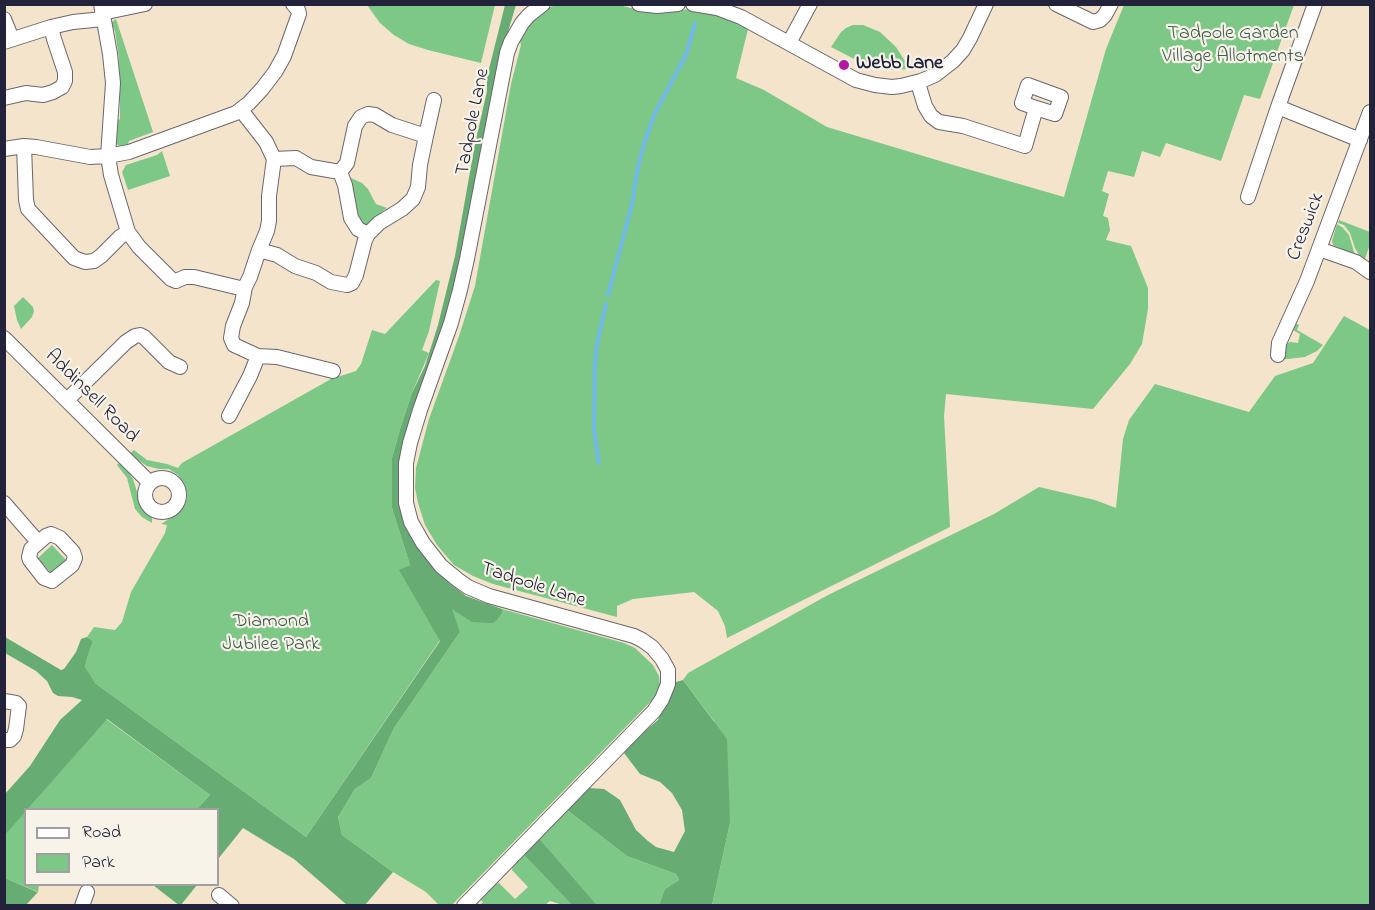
<!DOCTYPE html>
<html>
<head>
<meta charset="utf-8">
<style>
	body { margin:0 }
	#map { position:relative; width:1375px; height:910px; overflow:hidden; background:#f3e4cb; font-family:"Indie Flower",sans-serif }
	canvas { display:block }
	.frame { position:absolute; inset:0; border:6px solid #22223b; pointer-events:none }
	.legend { position:absolute; left:24px; top:808px; width:195px; height:78px; box-sizing:border-box; background:#f7f3e8; border:2px solid #a29fa3; margin:0; padding:8px 10px; list-style:none; font-size:18px; color:#22223b }
	.legend li { display:flex; align-items:center; gap:12px; height:30px }
	.legend b { width:30px; border:2px solid #a29fa3 }
</style>
</head>
<body>
<div id="map">
<canvas width="1375" height="910"></canvas>
<div class="frame"></div>
<ul class="legend">
<li><b style="height:8px;background:#fff"></b>Road</li>
<li><b style="height:16px;background:#7dc886"></b>Park</li>
</ul>
</div>
<script>
const g = document.querySelector('canvas').getContext('2d');
g.lineJoin = 'round';
function fill(path, color) { g.fillStyle = color; g.fill(path, 'evenodd'); }
const toPath = rows => new Path2D(rows.map(r => 'M' + r).join(''));
function stroke(path, color, width, dash) { g.strokeStyle = color; g.lineWidth = width; g.lineCap = dash ? 'butt' : 'round'; g.setLineDash(dash || []); g.stroke(path); }
function write(font, color, halo, rows, align = 'center') {
  g.font = font + ' "Indie Flower",sans-serif'; g.lineWidth = 4.5; g.setLineDash([]); g.textBaseline = 'middle'; g.strokeStyle = halo; g.fillStyle = color; for (const [text, x, y, turn = 0] of rows) {
    g.save(); g.translate(x, y); g.rotate((+turn || 0) * Math.PI / 180); g.textAlign = isNaN(turn) ? turn : align; if (halo) g.strokeText(text, 0, 0); g.fillText(text, 0, 0); g.restore();
  }
}
fill(toPath([
	[615,4,639,10,657,12,692,9,709,12,740,24,748,29,736,78,764,90,827,127,950,164,1064,197,1106,49,1124,5,1294,5,1260,99,1244,95,1221,161,1166,143,1160,157,1142,151,1134,177,1108,171,1102,191,1109,194,1103,216,1108,218,1110,230,1106,240,1131,246,1148,288,1148,309,1142,344,1130,364,1093,409,946,394,944,416,950,527,727,638,725,626,718,611,694,592,633,599,617,606,617,617,493,584,473,576,454,565,437,545,425,525,418,503,415,488,416,468,429,419,459,336,475,286,511,84,521,45,519,37,528,24,543,11,555,5],
	[367,5,495,5,481,63,428,50,409,44,394,35,380,23],
	[116,19,153,132,129,141,127,147,122,147,119,146,114,141,115,123,120,119,120,106,119,58,115,31,112,25,112,22],
	[853,25,863,25,880,32,896,47,910,69,888,70,870,67,831,47,841,32,846,28],
	[162,151,170,176,128,190,122,172,126,165,157,155],
	[351,178,362,183,368,189,376,204,387,208,374,218,372,224,368,227,359,223,360,219,355,205,352,189],
	[1339,220,1370,232,1370,244,1365,259,1359,255,1355,248,1350,233,1344,225,1338,223],
	[1337,224,1343,228,1349,235,1355,255,1333,245,1332,241],
	[436,280,440,281,429,331,422,350,429,353,412,393,401,426,392,458,392,508,410,565,400,570,440,640,306,837,95,683,88,673,85,667,87,658,93,641,87,637,94,627,115,630,122,622,131,592,165,533,167,525,161,524,180,512,185,504,187,498,187,493,184,483,178,475,169,469,159,469,147,466,129,454,134,450,147,460,167,464,178,468,182,463,331,379,356,371,361,364,372,330,385,334],
	[23,297,33,307,34,311,32,317,21,329,17,320,14,306],
	[1344,316,1370,330,1370,905,712,905,730,823,714,721,683,680,688,673,828,595,994,514,1039,487,1095,500,1116,508,1123,439,1129,420,1155,384,1249,412,1275,376,1313,363],
	[1292,321,1299,325,1297,330,1323,345,1317,351,1305,357,1288,359,1271,359,1270,349,1272,351,1290,342,1298,343,1300,334,1293,330],
	[121,461,133,479,142,508,152,518,152,523,142,517,135,509,127,478,117,465],
	[52,545,66,560,51,573,38,558],
	[451,609,502,613,502,609,624,643,635,648,653,665,659,676,660,687,657,695,452,905,439,905,426,892,393,872,342,835,338,817,355,789,371,778,394,728,460,632],
	[106,719,210,795,197,809,27,810],
	[567,810,627,856,676,874,679,880,665,889,659,905,597,905,539,838],
	[25,811,26,884,39,885,38,892,5,878,5,835],
	[522,853,572,905,563,905,550,901,545,905,480,905,483,902,478,898,490,886,499,883,515,899,528,887,512,870,514,861]
]), '#7dc886');
fill(toPath([
	[505,5,516,5,507,35,457,291,400,493,430,562,449,583,466,596,502,609,502,613,496,621,493,623,472,622,452,609,460,632,394,728,371,778,355,789,338,817,342,835,393,872,365,905,347,905,294,859,243,828,218,859,218,810,197,809,210,795,107,719,5,835,5,794,30,766,60,720,82,700,72,697,58,696,53,693,47,681,36,671,5,653,5,637,61,670,64,669,76,652,81,639,87,637,93,641,87,658,85,667,95,683,306,837,440,641,399,570,410,565,392,508,392,458,401,426,412,393,425,366,438,325,455,256,475,144,487,91,487,77],
	[683,680,727,739,730,823,712,905,659,905,665,889,679,880,676,874,627,856,567,810,589,788,604,789,620,800,636,830,648,841,656,847,674,852,685,831,682,810,672,793,660,782,640,774,624,753,632,742,658,720,673,683],
	[539,838,597,905,572,905,522,853],
	[5,878,37,892,38,892,26,905,5,905],
	[153,885,197,885,180,906]
]), '#66ac73');
stroke(toPath([
	[608,295,632,204,638,167,645,141,654,115,686,55,695,23],
	[599,463,594,430,595,364,597,344,606,304]
]), '#6fbae8', 4);
const minor = toPath([
	[101,4,110,54,113,83,108,156,111,175,128,232,139,247,171,279,176,281,185,277,194,277,240,288,245,287],
	[639,4,657,6,678,4],
	[693,4,717,8,741,17,856,80,875,85,892,87,901,86,921,81,935,75,953,61,963,50,970,38,986,4],
	[1056,4,1093,22,1100,20,1105,15,1111,4],
	[102,13,145,4],
	[4,19,12,39],
	[4,42,51,27],
	[789,43,810,4],
	[918,83,925,106,931,116,939,122,963,126,1025,146,1036,108,1022,103,1028,85,1061,97,1055,114,1036,108],
	[4,98,26,93,43,95,53,92,62,87,65,81,65,72,54,39,51,27,73,22,103,19],
	[1278,107,1360,140],
	[241,110,266,142,274,159,269,196,269,221,267,231,259,250],
	[426,136,434,100],
	[24,146,26,200,28,209,74,258,85,262,94,261,101,256,120,237,128,232],
	[4,149,24,146,36,147,90,157,108,156,129,152,236,113,249,103,262,89,275,72,284,56,299,14,298,10,293,4],
	[274,159,296,158,311,167,340,172,347,163,355,126,361,117,368,114,375,115,392,125,426,136,420,165,418,187,413,199,402,209,379,223,368,234,358,229,351,218,345,185,340,172],
	[1248,197,1278,107,1315,4],
	[1319,249,1356,262,1370,272],
	[4,338,150,483],
	[1278,355,1279,343,1307,281,1370,112],
	[258,356,277,357,333,371],
	[67,400,126,342,135,336,140,335,144,337,169,362,180,367],
	[229,416,250,376,258,356,234,345,231,338,233,326,242,303,245,287,250,277,259,250,277,255,295,266,316,273,331,282,347,285,352,283,356,275,365,240,368,234],
	'145 495a17 17 0 1 1 34 0a17 17 0 1 1-34 0Z',
	[4,503,38,542],
	[51,534,60,538,73,552,75,558,72,565,52,581,44,578,30,560,29,557,31,549,46,536,51,534],
	[4,701,16,703,19,706,16,729,14,736,10,740,4,740],
	[219,895,232,906],
	[82,906,87,892],
	[464,906,654,711,662,699,668,684,668,670,662,659,652,647,642,640,634,636,489,596,468,587,458,580,441,566,423,543,411,522,406,503,406,463,410,443,420,410,451,323,460,290,467,259,507,53,511,42,522,23,529,15,543,4]
]);
stroke(minor, '#6b666d', 16);
stroke(minor, '#fff', 14);
for (const [x, y, r, color] of [
	[844,65,6,"#b5179e"]
]) { const dot = new Path2D(); dot.arc(x, y, r, 0, 2 * Math.PI); g.fillStyle = color; g.fill(dot); stroke(dot, '#f7f3e8', 2); }
write('20px', '#425c55', '#f7f3e8', [
	["Tadpole Garden",1233,35],
	["Village Allotments",1233,58],
	["Diamond",271,623],
	["Jubilee Park",271,646]
]);
write('bold 20px', '#22223b', '#f7f3e8', [
	["Webb Lane",856,65]
], 'left');
write('20px', '#22223b', '#f7f3e8', [
	["Tadpole Lane",474,122,-79],
	["Creswick",1307,227,-69],
	["Addinsell Road",91,397,45],
	["Tadpole Lane",533,586,18]
]);
</script>
</body>
</html>
